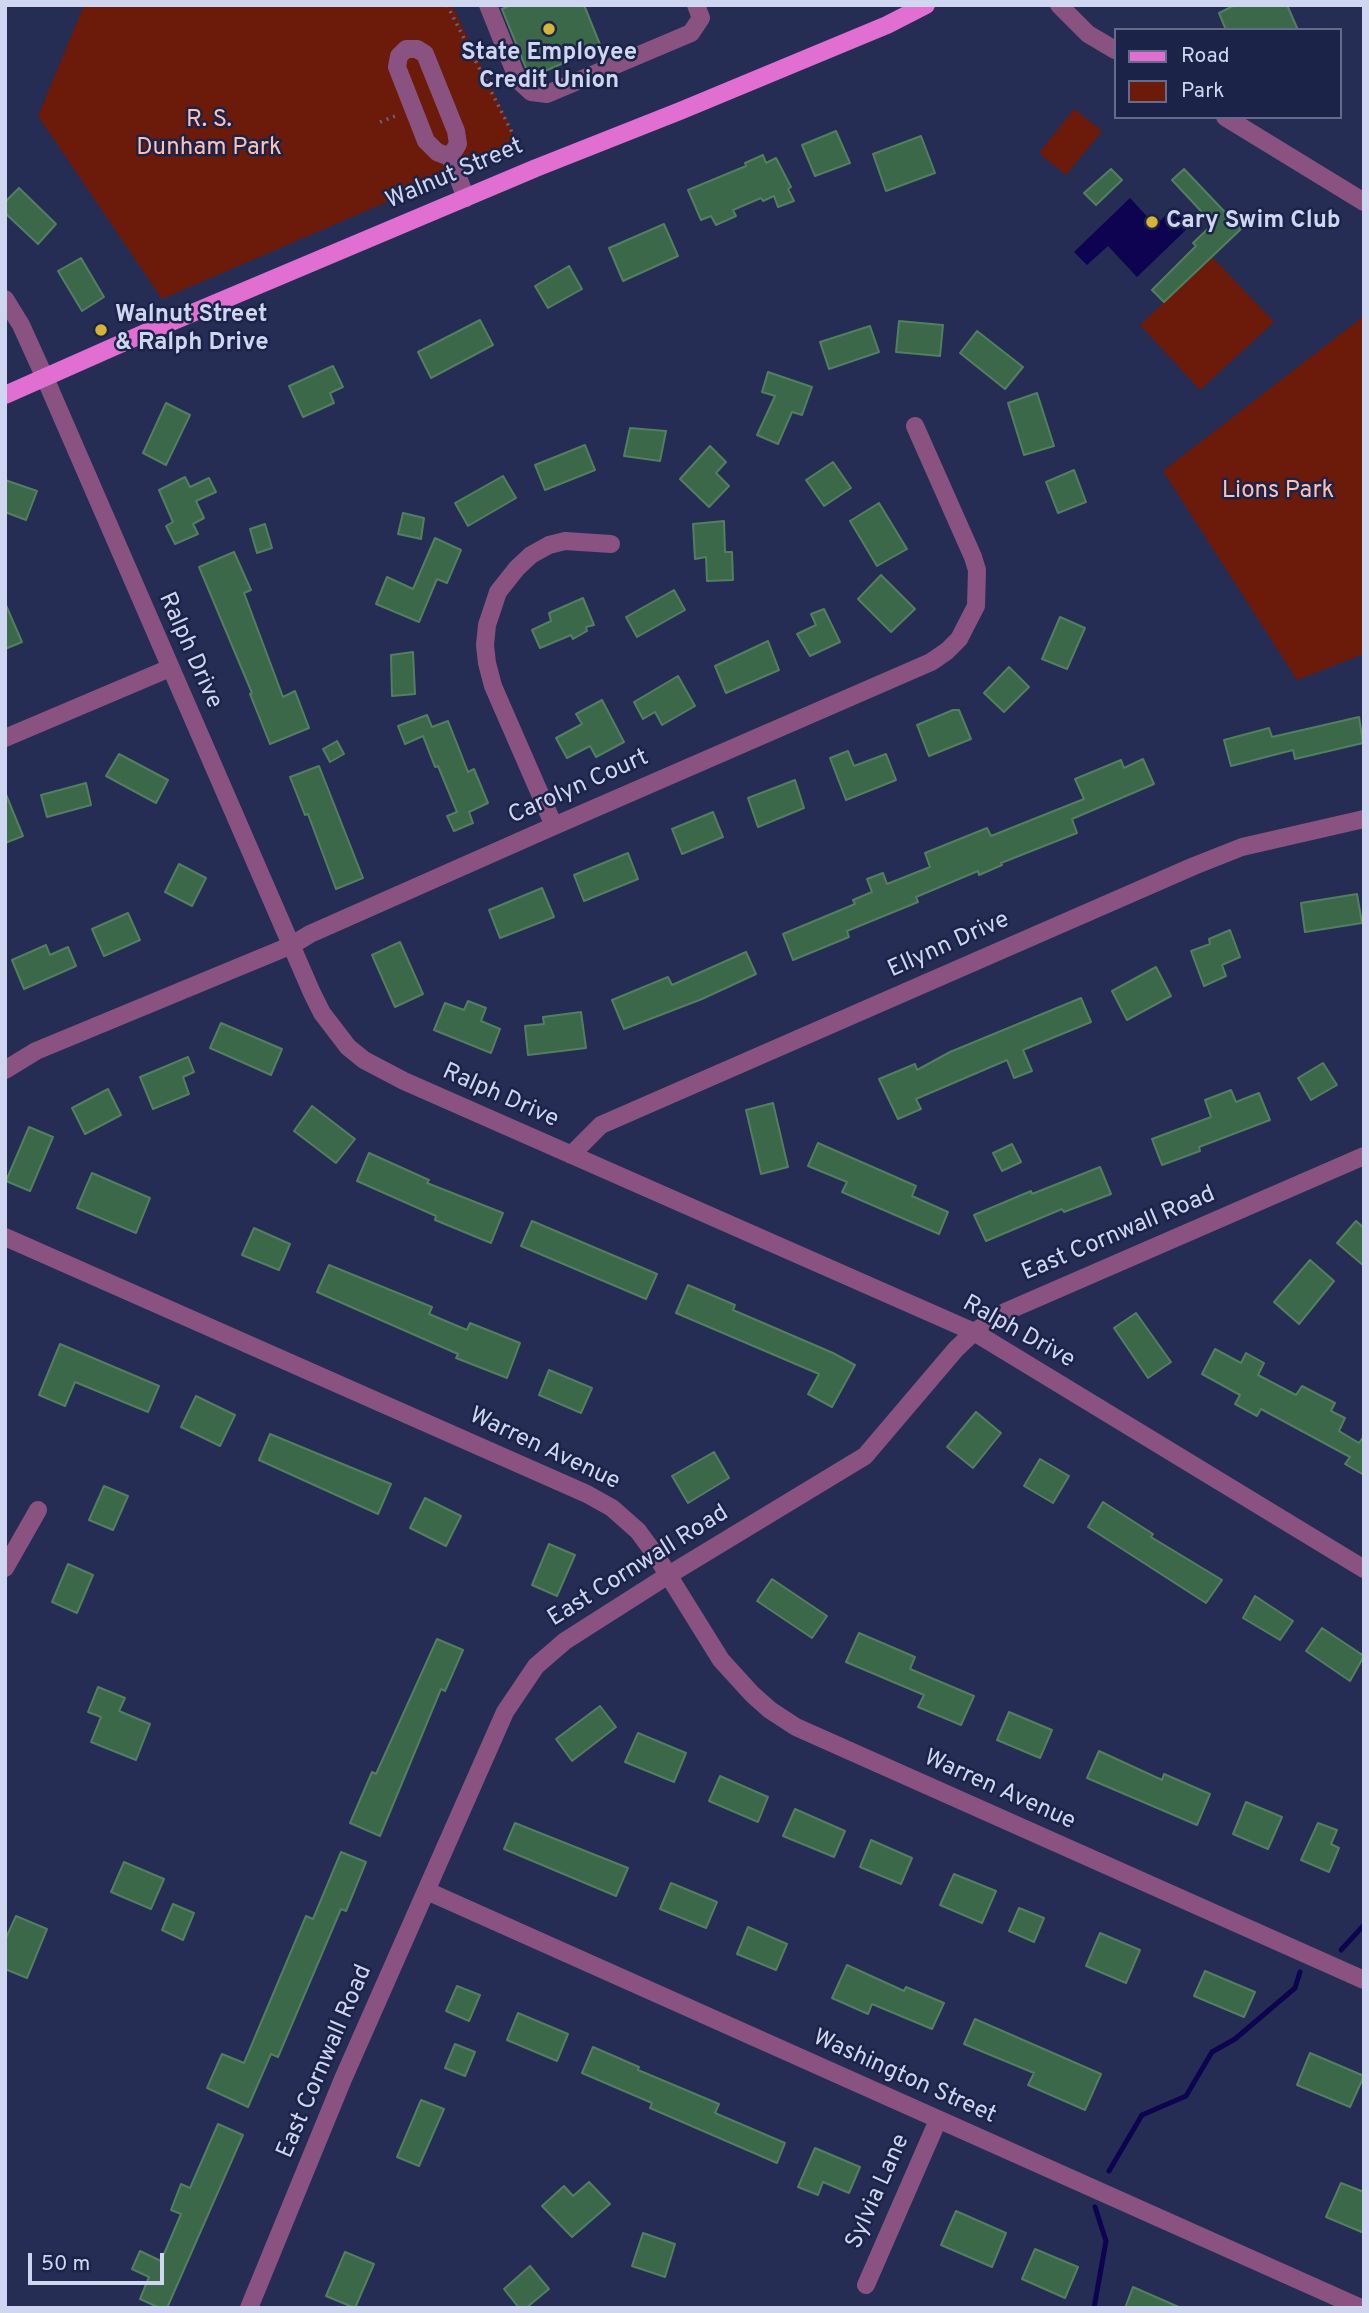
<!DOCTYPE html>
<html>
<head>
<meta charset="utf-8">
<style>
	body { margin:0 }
	#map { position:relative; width:1369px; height:2313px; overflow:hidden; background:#252d54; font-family:Overpass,sans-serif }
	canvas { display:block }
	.frame { position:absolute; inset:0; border:7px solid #cfd6ef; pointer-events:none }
	.legend { position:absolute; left:1114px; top:28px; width:228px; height:91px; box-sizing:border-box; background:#1c2349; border:2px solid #646b8b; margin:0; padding:9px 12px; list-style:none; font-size:21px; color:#cfd6ef }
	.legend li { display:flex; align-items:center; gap:14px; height:35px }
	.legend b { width:35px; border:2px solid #646b8b }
	.scale { position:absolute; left:28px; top:2253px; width:136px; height:32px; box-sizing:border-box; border:4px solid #cfd6ef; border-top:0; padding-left:9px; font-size:21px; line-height:24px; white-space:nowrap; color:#cfd6ef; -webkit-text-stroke:5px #1c2349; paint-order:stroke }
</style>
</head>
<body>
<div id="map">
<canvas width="1369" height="2313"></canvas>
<div class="frame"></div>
<ul class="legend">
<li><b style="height:9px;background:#e16ed1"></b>Road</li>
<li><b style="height:19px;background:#6c1b0b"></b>Park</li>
</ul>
<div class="scale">50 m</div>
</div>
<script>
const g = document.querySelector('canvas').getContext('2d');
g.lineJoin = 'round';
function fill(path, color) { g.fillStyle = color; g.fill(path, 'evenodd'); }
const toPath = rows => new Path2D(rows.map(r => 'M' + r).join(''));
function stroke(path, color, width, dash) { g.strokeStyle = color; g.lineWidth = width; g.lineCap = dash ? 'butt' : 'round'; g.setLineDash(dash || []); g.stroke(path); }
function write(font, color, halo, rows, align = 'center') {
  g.font = font + ' Overpass,sans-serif'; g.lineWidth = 5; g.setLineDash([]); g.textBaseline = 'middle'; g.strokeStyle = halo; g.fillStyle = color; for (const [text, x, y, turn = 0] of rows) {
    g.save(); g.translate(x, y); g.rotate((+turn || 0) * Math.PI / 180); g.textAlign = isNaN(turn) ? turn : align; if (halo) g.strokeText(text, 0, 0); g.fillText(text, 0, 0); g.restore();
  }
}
fill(toPath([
	[84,5,452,5,519,145,162,299,38,116],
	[1074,109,1102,131,1066,175,1039,153],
	[1212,257,1274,322,1200,390,1140,325],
	[1364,316,1364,654,1297,680,1163,471]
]), '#6c1b0b');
fill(toPath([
	[1130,198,1153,223,1157,224,1173,208,1190,226,1137,277,1108,246,1087,265,1074,252]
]), '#0d0350');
stroke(toPath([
	[1341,1950,1364,1925],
	[1109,2171,1142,2115,1186,2096,1212,2052,1235,2039,1295,1988,1300,1972],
	[1094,2308,1106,2241,1095,2207]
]), '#0d0350', 5);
const building = toPath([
	[511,5,584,5,601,47,531,77,528,73,502,9,511,5],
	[1235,5,1287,5,1298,30,1226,30,1219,13,1235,5],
	[836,131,850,163,815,176,802,145,836,131],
	[921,136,935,173,886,191,873,154,921,136],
	[763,155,766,163,776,158,791,187,788,189,794,201,778,207,774,196,763,201,761,198,733,210,736,216,716,225,711,216,701,220,688,190,746,166,745,163,763,155],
	[1111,169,1122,180,1096,205,1084,193,1111,169],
	[1184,169,1241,229,1164,302,1152,290,1196,246,1193,243,1213,224,1172,180,1184,169],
	[19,188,56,224,38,244,5,213,5,202,19,188],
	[664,224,678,256,623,281,609,248,664,224],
	[81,258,104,297,82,311,58,271,81,258],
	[569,266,582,289,548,308,535,286,569,266],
	[480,320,493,345,431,378,418,352,480,320],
	[899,321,943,325,940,356,896,352,899,321],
	[870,326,879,352,829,369,820,342,870,326],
	[977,331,1023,367,1005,389,960,353,977,331],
	[333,366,343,387,330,393,334,403,303,417,289,386,333,366],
	[768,372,812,387,802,415,792,412,778,444,757,435,775,396,762,392,768,372],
	[1037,393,1054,446,1024,455,1008,403,1037,393],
	[166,403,190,415,166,465,143,453,166,403],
	[630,428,666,431,660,461,624,456,630,428],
	[585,445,595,470,545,490,535,465,585,445],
	[710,446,726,462,716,473,729,486,709,507,680,479,710,446],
	[833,462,851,488,824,506,806,480,833,462],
	[1074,470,1086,502,1058,513,1046,482,1074,470],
	[503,476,516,498,468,526,455,503,503,476],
	[185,477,190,487,209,478,216,492,196,501,204,518,193,524,198,534,175,544,166,526,173,522,159,490,185,477],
	[5,480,37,491,26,520,5,512,5,480],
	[879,503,907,549,877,566,850,521,879,503],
	[403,513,424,518,421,539,398,534,403,513],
	[724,521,725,552,732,552,733,580,707,581,706,557,695,559,693,524,724,521],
	[265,524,272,548,257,553,250,529,265,524],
	[435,538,461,550,447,583,437,579,419,622,376,604,387,577,413,589,435,538],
	[234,552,251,590,244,593,283,697,295,691,309,728,270,744,250,694,252,693,199,567,234,552],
	[881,575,915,609,891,632,858,599,881,575],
	[674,590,685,610,637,637,626,617,674,590],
	[583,598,594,625,586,627,587,631,573,639,571,635,540,648,532,630,551,621,549,613,583,598],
	[5,603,22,642,5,649,5,603],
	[824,609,840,642,810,656,797,634,816,625,811,614,824,609],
	[1060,617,1085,628,1067,669,1042,659,1060,617],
	[768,641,779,670,726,693,715,666,768,641],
	[413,652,415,694,392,696,391,655,413,652],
	[1009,667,1029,687,1004,712,984,693,1009,667],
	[678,676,695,706,662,725,655,712,643,719,634,702,678,676],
	[602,700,624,742,596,757,590,746,567,758,556,738,582,724,576,714,602,700],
	[953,710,959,710,971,739,929,756,917,725,953,710],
	[427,715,432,727,448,721,468,772,474,769,488,803,469,812,473,823,454,831,447,816,457,812,438,766,435,767,423,736,405,744,398,726,427,715],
	[1359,717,1363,743,1295,759,1293,750,1231,766,1224,740,1269,728,1272,737,1359,717],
	[337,741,344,754,330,762,323,749,337,741],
	[848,751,854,766,886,754,896,780,846,800,830,758,848,751],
	[119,754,168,780,156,803,106,776,119,754],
	[1143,759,1154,784,1072,819,1077,833,1001,863,1002,865,979,875,978,871,916,897,918,902,847,931,849,937,793,960,783,934,855,904,853,900,872,892,867,879,883,873,887,884,930,867,925,853,987,828,991,836,1084,799,1075,779,1121,760,1124,768,1143,759],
	[319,766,363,878,336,889,308,814,305,815,290,777,319,766],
	[795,780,804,808,758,827,748,798,795,780],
	[86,783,91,805,47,817,41,795,86,783],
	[5,792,23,836,5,843,5,792],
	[713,812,723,837,682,854,672,829,713,812],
	[628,853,638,879,584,901,574,875,628,853],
	[179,864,206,878,192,906,165,892,179,864],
	[542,888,554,917,500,938,489,910,542,888],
	[1357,894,1362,923,1305,932,1301,903,1357,894],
	[128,913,140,940,104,956,92,929,128,913],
	[1230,930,1240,957,1222,965,1226,976,1204,986,1191,951,1210,944,1209,939,1230,930],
	[400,942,423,994,395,1007,372,955,400,942],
	[46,945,50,955,68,947,76,966,24,989,12,960,46,945],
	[746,952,756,974,702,999,624,1029,612,1000,668,977,672,985,746,952],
	[1156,967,1171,996,1127,1020,1112,991,1156,967],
	[1081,998,1091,1022,1023,1050,1032,1071,1014,1078,1007,1060,916,1099,921,1109,898,1119,879,1079,915,1064,917,1070,950,1052,1081,998],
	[468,1001,486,1008,481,1021,500,1029,491,1053,434,1030,445,1003,464,1010,468,1001],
	[581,1012,586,1048,528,1055,525,1026,544,1024,543,1017,581,1012],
	[221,1023,282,1049,271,1075,210,1048,221,1023],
	[188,1057,194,1072,183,1077,189,1094,153,1109,140,1077,188,1057],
	[1323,1063,1337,1085,1311,1100,1298,1078,1323,1063],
	[108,1089,121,1115,85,1134,72,1108,108,1089],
	[1231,1090,1236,1102,1259,1093,1270,1120,1199,1147,1200,1151,1162,1165,1152,1139,1211,1117,1205,1100,1231,1090],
	[773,1103,788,1167,761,1174,746,1110,773,1103],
	[312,1106,355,1139,336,1163,294,1131,312,1106],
	[29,1127,53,1137,30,1191,6,1181,29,1127],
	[818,1143,916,1186,912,1196,948,1212,939,1234,842,1192,847,1182,808,1166,818,1143],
	[1012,1144,1021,1162,1002,1171,993,1153,1012,1144],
	[369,1153,429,1180,427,1183,503,1213,491,1243,435,1220,436,1216,357,1181,369,1153],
	[1100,1167,1111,1194,1064,1212,1062,1209,986,1241,974,1215,1031,1191,1032,1194,1100,1167],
	[92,1173,150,1198,136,1233,77,1208,92,1173],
	[532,1221,657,1274,646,1299,521,1246,532,1221],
	[1356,1221,1364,1228,1364,1266,1337,1243,1356,1221],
	[254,1228,290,1244,279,1270,242,1255,254,1228],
	[1310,1260,1334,1281,1299,1324,1274,1302,1310,1260],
	[329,1265,432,1307,429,1314,467,1330,470,1323,520,1343,507,1378,456,1358,458,1354,317,1292,329,1265],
	[688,1285,735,1305,733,1310,833,1353,855,1365,832,1407,808,1394,819,1374,676,1313,688,1285],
	[1136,1313,1171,1362,1148,1378,1114,1328,1136,1313],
	[60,1344,159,1386,148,1412,75,1382,65,1406,39,1395,60,1344],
	[1215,1349,1241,1363,1246,1353,1264,1363,1258,1375,1296,1395,1302,1386,1335,1403,1331,1411,1345,1418,1339,1431,1359,1443,1364,1436,1364,1475,1345,1464,1350,1457,1261,1409,1257,1416,1235,1404,1240,1395,1202,1374,1215,1349],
	[549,1370,592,1388,581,1413,539,1395,549,1370],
	[196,1396,235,1415,220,1446,181,1427,196,1396],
	[976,1412,1001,1433,973,1468,947,1447,976,1412],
	[270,1434,391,1484,378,1514,259,1460,270,1434],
	[714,1452,729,1478,688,1503,672,1476,714,1452],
	[1040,1459,1069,1476,1053,1503,1024,1486,1040,1459],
	[104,1486,128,1496,113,1530,89,1520,104,1486],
	[425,1498,461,1516,446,1546,410,1528,425,1498],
	[1103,1502,1153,1534,1151,1537,1222,1580,1206,1603,1088,1527,1103,1502],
	[549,1544,575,1555,557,1596,532,1585,549,1544],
	[68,1564,93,1575,77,1613,52,1602,68,1564],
	[772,1579,827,1616,812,1638,757,1601,772,1579],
	[1255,1596,1293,1621,1280,1640,1243,1618,1255,1596],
	[1322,1628,1364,1656,1350,1681,1306,1651,1322,1628],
	[859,1633,915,1657,910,1669,974,1696,961,1725,918,1707,924,1695,846,1662,859,1633],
	[437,1639,463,1650,445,1691,441,1689,380,1836,350,1823,372,1772,376,1774,437,1639],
	[98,1687,125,1698,119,1711,150,1724,136,1760,91,1742,101,1717,88,1712,98,1687],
	[600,1706,616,1727,572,1761,556,1739,600,1706],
	[1009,1712,1052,1730,1040,1758,997,1740,1009,1712],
	[638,1733,686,1753,674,1782,625,1762,638,1733],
	[1099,1751,1162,1780,1164,1774,1210,1794,1197,1825,1087,1778,1099,1751],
	[720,1776,768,1797,758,1822,709,1801,720,1776],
	[1246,1802,1282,1817,1268,1849,1233,1834,1246,1802],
	[795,1809,845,1831,834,1857,783,1836,795,1809],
	[515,1823,628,1868,616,1896,504,1849,515,1823],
	[1318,1823,1337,1830,1331,1844,1339,1848,1329,1872,1301,1860,1318,1823],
	[871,1840,912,1858,901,1884,860,1867,871,1840],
	[341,1852,366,1862,346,1911,341,1909,278,2057,271,2054,248,2107,207,2088,222,2054,244,2063,306,1916,313,1919,341,1852],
	[124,1862,164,1879,151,1909,111,1892,124,1862],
	[954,1874,996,1891,982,1923,940,1905,954,1874],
	[671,1883,717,1902,706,1928,660,1909,671,1883],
	[173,1904,194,1913,183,1940,162,1930,173,1904],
	[1019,1908,1044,1918,1034,1942,1009,1931,1019,1908],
	[16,1916,47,1929,27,1978,5,1969,5,1940,16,1916],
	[748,1927,787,1944,776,1970,737,1954,748,1927],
	[1100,1933,1140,1950,1126,1983,1086,1966,1100,1933],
	[847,1965,904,1991,906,1987,944,2003,932,2029,872,2004,868,2014,832,1998,847,1965],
	[1205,1971,1255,1992,1244,2017,1194,1996,1205,1971],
	[457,1986,480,1995,469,2021,446,2011,457,1986],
	[518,2013,568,2034,557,2061,507,2040,518,2013],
	[975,2019,1101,2074,1085,2110,1028,2085,1034,2073,964,2044,975,2019],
	[455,2044,475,2052,465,2076,445,2068,455,2044],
	[593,2047,639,2067,638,2070,719,2104,715,2113,785,2143,777,2163,650,2108,652,2103,582,2073,593,2047],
	[1310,2053,1364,2076,1350,2107,1297,2085,1310,2053],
	[421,2100,444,2109,419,2166,397,2157,421,2100],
	[218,2124,243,2135,167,2308,160,2308,140,2299,149,2277,132,2269,140,2251,161,2261,181,2214,171,2210,181,2184,190,2188,218,2124],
	[815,2148,860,2167,849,2193,823,2182,818,2195,798,2187,815,2148],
	[589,2182,610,2204,572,2237,542,2206,564,2186,573,2196,589,2182],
	[1341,2183,1364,2192,1364,2233,1326,2217,1341,2183],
	[956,2211,1006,2233,992,2267,941,2245,956,2211],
	[643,2233,675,2244,665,2277,632,2266,643,2233],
	[1035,2249,1078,2267,1065,2298,1022,2279,1035,2249],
	[345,2252,374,2264,355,2308,326,2296,345,2252],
	[530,2266,549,2289,526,2308,519,2308,504,2289,530,2266],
	[1133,2287,1181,2308,1125,2308,1133,2287]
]);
fill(building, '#3c684a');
stroke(building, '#527f60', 2);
stroke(toPath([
	[447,5,519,146],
	[380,122,398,115]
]), '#5e6688', 3.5, [2, 5]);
stroke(toPath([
	[488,5,518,80,531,92,547,94,691,33,701,18,696,5],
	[1059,5,1088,34,1115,50],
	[1225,117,1364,202],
	[450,157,458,144,456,131,425,54,417,49,406,49,399,56,397,67,426,141,437,152,450,157,466,198],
	[5,299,21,325,45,378,312,993,322,1013,348,1047,364,1060,404,1081,974,1332,1364,1569],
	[5,738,170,668],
	[554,826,493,686,487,663,485,645,487,625,498,592,517,568,531,555,549,545,565,541,611,544],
	[5,1070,36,1051,292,945,310,934,554,826,931,662,947,651,959,639,976,606,977,570,973,557,915,426],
	[571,1155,601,1125,1194,866,1242,847,1364,819],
	[5,1237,587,1494,612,1508,638,1531,657,1557,721,1660,752,1694,770,1710,796,1727,1364,1980],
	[5,1568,38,1510],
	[427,1891,1361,2308],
	[866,2285,938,2120],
	[249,2308,343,2079,505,1712,536,1666,565,1641,667,1576,865,1456,956,1349,974,1332,1005,1312,1364,1156]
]), '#8a5281', 18);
stroke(toPath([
	[5,395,145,333,536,168,680,111,887,25,926,5]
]), '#e16ed1', 18);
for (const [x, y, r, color] of [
	[549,29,7,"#d7b434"],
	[1152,222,7,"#d7b434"],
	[101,330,7,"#d7b434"]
]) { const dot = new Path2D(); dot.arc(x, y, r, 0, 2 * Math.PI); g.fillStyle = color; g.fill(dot); stroke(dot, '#1c2349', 2.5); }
write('bold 24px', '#cfd6ef', '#1c2349', [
	["State Employee",549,54,"center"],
	["Credit Union",549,82,"center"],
	["Cary Swim Club",1166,222],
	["Walnut Street",115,316],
	["& Ralph Drive",115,344]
], 'left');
write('24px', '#fec0b1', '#1c2349', [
	["R. S.",209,121],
	["Dunham Park",209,149],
	["Lions Park",1278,492]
]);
write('24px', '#cfd6ef', '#1c2349', [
	["Walnut Street",455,175,-23],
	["Ralph Drive",189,651,66],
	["Carolyn Court",579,788,-24],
	["Ellynn Drive",949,946,-24],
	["Ralph Drive",500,1097,24],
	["East Cornwall Road",1119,1235,-23],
	["Ralph Drive",1018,1333,29],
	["Warren Avenue",544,1450,25],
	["East Cornwall Road",639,1567,-32],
	["Warren Avenue",999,1791,24],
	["East Cornwall Road",326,2062,-67],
	["Washington Street",904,2078,24],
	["Sylvia Lane",879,2192,-66]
]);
</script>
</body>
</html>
